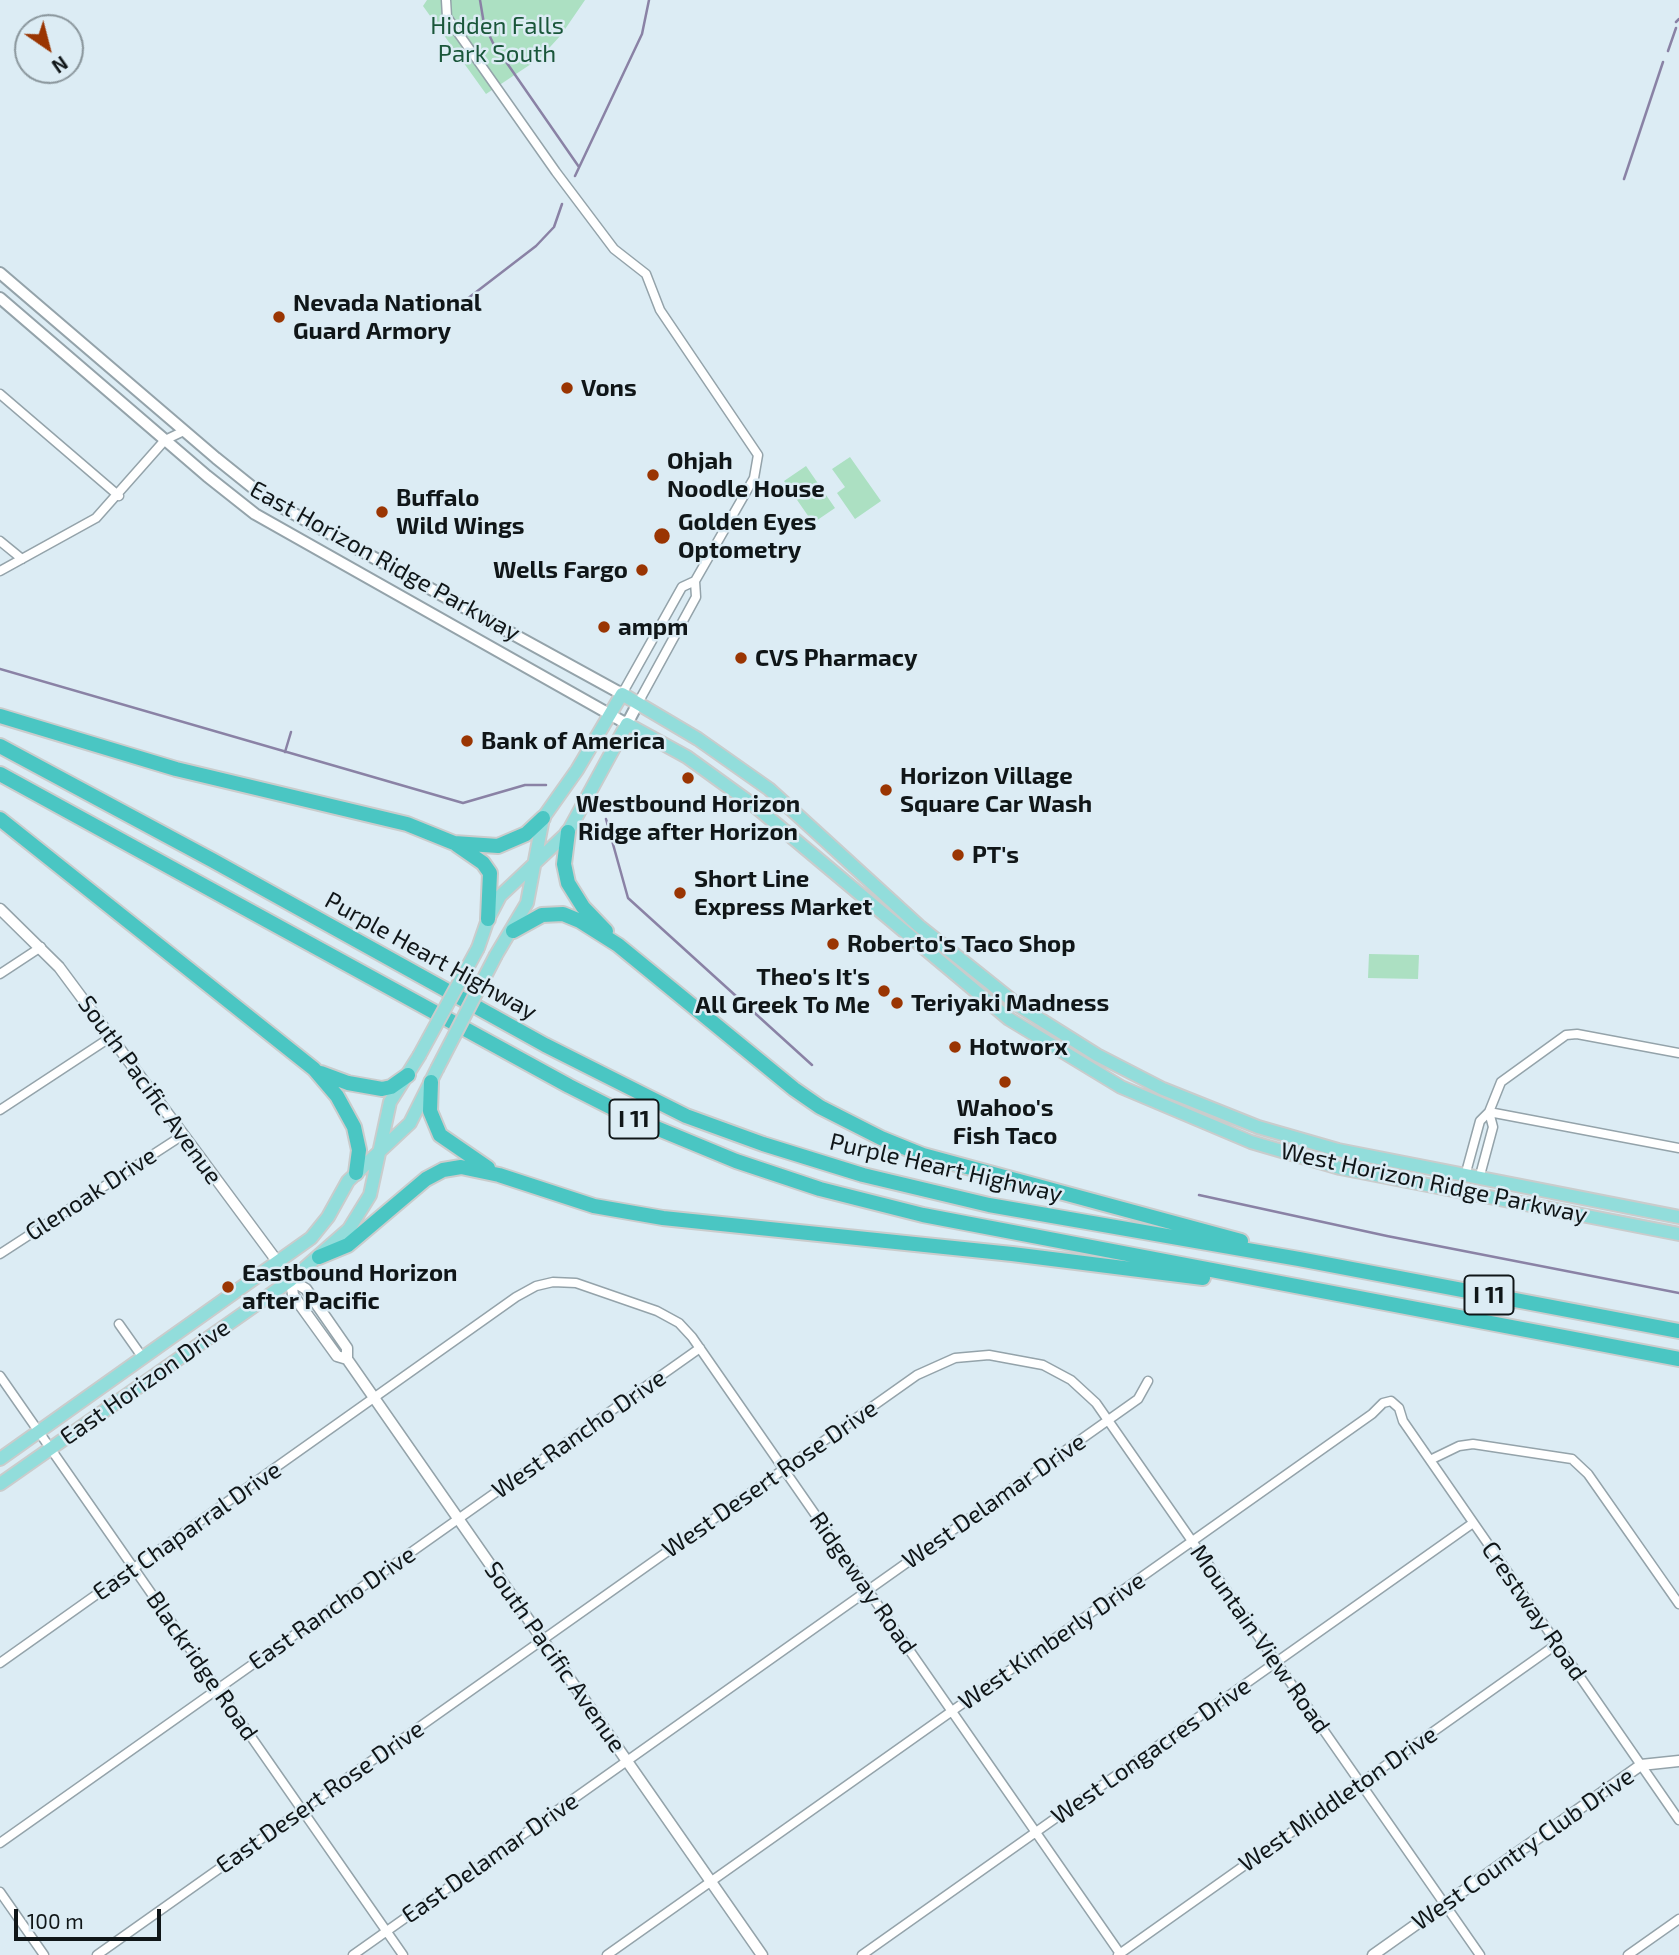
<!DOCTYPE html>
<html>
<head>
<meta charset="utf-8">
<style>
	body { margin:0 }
	#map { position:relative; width:1679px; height:1955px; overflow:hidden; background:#dcecf4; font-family:"Exo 2",sans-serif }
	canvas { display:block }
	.north { position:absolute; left:14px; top:14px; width:70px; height:70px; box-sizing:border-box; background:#dcecf4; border:2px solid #8a969c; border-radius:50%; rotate:145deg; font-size:19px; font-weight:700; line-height:28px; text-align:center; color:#101618 }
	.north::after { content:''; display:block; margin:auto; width:24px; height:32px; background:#9a3502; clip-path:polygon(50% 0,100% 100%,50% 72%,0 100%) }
	.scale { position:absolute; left:14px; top:1909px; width:147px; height:32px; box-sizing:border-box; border:4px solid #101618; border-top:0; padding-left:9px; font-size:21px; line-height:24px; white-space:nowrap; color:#101618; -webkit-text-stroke:5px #dcecf4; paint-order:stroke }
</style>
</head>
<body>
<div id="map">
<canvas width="1679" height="1955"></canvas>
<div class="north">N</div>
<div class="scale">100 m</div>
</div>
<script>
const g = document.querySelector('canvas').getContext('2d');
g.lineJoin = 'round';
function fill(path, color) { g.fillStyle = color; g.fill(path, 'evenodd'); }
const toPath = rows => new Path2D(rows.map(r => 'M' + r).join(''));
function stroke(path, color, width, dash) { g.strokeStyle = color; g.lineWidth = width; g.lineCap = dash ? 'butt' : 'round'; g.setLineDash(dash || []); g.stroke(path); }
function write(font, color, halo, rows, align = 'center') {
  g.font = font + ' "Exo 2",sans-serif'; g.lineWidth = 5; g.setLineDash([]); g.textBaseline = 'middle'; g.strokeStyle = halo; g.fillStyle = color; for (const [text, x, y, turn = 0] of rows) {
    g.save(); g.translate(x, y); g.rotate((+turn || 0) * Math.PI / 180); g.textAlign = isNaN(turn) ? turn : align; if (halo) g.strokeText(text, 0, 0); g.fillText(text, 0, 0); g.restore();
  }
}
fill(toPath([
	[427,0,585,0,561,35,540,58,486,94,423,6],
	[850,457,881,501,855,519,837,493,845,487,832,469],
	[806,466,835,508,813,523,784,481],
	[1369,954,1419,955,1418,979,1368,978]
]), '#ace0c2');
stroke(toPath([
	[480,0,484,24,493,43,579,167],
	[1676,22,1679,19],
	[1668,51,1676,28],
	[575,176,642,34,649,0],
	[1624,179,1663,62],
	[454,309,536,246,554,227,562,204],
	[0,669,463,803,525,785,546,785],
	[285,752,291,732],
	[606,819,628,898,812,1065],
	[1199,1195,1387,1236,1679,1293]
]), '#8a82a5', 2.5);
const minor = toPath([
	[446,0,447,17,556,172,614,249,646,274,660,310,758,455,754,478,695,581,696,597,638,703],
	[0,394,119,496],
	[0,541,22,559],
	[0,571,96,518,165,440,184,431],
	[622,694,682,587,695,581],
	[0,974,41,947],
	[0,1110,111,1037],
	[1489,1112,1679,1148],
	[1465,1176,1480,1121,1489,1112,1501,1082,1566,1035,1577,1034,1679,1053],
	[1479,1179,1493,1127,1489,1112],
	[0,1254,183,1135],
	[119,1324,143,1358],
	[0,1376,403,1955],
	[1430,1460,1459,1446,1473,1444,1572,1459,1588,1474,1679,1604],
	[0,1663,516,1297,536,1286,553,1282,576,1283,657,1311,679,1323,692,1337,1121,1955],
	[0,1843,700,1348],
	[0,1892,44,1955],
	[97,1955,917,1375,955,1358,989,1355,1043,1365,1071,1380,1096,1403,1480,1955],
	[353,1955,1138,1399,1148,1381],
	[607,1955,1372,1414,1383,1403,1391,1401,1399,1408,1403,1421,1679,1820],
	[862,1955,1473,1523],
	[1118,1955,1557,1644],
	[1628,1955,1679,1919]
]);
const tertiary = toPath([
	[0,909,59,967,291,1280,306,1289,347,1348,347,1359,354,1369,762,1955],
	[291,1280,293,1295,337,1356,347,1359],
	[1373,1955,1641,1765,1679,1761]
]);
const secondary = toPath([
	[0,273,216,458,267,499,622,694],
	[0,298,207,476,255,514,627,724,638,703]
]);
const primary = toPath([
	[478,948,488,919,500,896,568,832,627,724,687,757,756,807,1009,1019,1121,1087,1251,1142,1340,1168,1679,1234],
	[496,955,527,903,543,818,577,770,622,694,698,739,769,789,919,926,1019,1006,1097,1055,1163,1089,1258,1127,1338,1150,1679,1217],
	[0,1459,311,1238,328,1217,348,1181,410,1123,437,1069],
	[0,1484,291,1280,349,1229,370,1195,390,1102,419,1056]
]);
const motorway = toPath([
	[0,716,176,769,407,824,454,843,498,846,526,834,543,818],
	[0,746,212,860,545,1045,686,1116,763,1144,863,1175,989,1205,1299,1259,1679,1331],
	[0,774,569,1086,632,1118,736,1161,820,1189,923,1215,1679,1359],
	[0,819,314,1069,337,1096,354,1127,359,1150,356,1173],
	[568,832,564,864,568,883,583,907,606,931],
	[457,845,483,863,490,873,488,919],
	[513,931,542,915,563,914,580,921,618,945,794,1089,820,1107,881,1138,923,1155,1241,1241],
	[321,1073,348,1083,382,1089,391,1087,408,1075],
	[431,1082,430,1111,440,1135,488,1168],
	[319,1257,348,1245,426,1179,443,1170,461,1167,499,1175,594,1206,663,1218,1012,1254,1203,1278]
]);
stroke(minor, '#94a3aa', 11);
stroke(tertiary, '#94a3aa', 13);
stroke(secondary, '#94a3aa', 14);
stroke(primary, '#cacccc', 16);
stroke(motorway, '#cacccc', 18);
stroke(minor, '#fff', 8);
stroke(tertiary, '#fff', 10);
stroke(secondary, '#fff', 10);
stroke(primary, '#92dddb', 12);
stroke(motorway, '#4ac6c3', 14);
const primaryBridge = toPath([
	[419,1056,478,948],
	[437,1069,496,955]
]);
stroke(primaryBridge, '#cacccc', 16, []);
stroke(primaryBridge, '#92dddb', 12);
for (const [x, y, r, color] of [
	[279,317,7,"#9a3502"],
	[567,388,7,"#9a3502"],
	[653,475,7,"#9a3502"],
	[382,512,7,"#9a3502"],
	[662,536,9,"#9a3502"],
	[642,570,7,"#9a3502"],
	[604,627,7,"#9a3502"],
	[741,658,7,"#9a3502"],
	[467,741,7,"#9a3502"],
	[688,778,7,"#9a3502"],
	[886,790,7,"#9a3502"],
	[958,855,7,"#9a3502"],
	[680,893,7,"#9a3502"],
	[833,944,7,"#9a3502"],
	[884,991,7,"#9a3502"],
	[897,1003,7,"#9a3502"],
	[955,1047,7,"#9a3502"],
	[1005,1082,7,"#9a3502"],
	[228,1287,7,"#9a3502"]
]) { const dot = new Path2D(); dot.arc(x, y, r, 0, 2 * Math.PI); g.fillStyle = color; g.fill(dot); stroke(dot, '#dcecf4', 2.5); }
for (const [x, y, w] of [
	[634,1119,49],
	[1489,1295,49]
]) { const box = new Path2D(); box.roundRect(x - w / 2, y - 19.5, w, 39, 5); g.fillStyle = '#dcecf4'; g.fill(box); stroke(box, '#101618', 2); }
write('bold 23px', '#101618', null, [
	["I 11",634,1119],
	["I 11",1489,1295]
]);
write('24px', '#1a563a', '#dcecf4', [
	["Hidden Falls",497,26],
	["Park South",497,54]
]);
write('bold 24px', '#101618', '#dcecf4', [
	["Nevada National",293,303],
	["Guard Armory",293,331],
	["Vons",581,388],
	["Ohjah",667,461],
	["Noodle House",667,489],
	["Buffalo",396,498],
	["Wild Wings",396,526],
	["Golden Eyes",678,522],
	["Optometry",678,550],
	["Wells Fargo",628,570,"right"],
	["ampm",618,627],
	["CVS Pharmacy",755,658],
	["Bank of America",481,741],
	["Horizon Village",900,776],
	["Square Car Wash",900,804],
	["Westbound Horizon",688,804,"center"],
	["Ridge after Horizon",688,832,"center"],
	["PT's",972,855],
	["Short Line",694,879],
	["Express Market",694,907],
	["Roberto's Taco Shop",847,944],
	["Theo's It's",870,977,"right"],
	["All Greek To Me",870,1005,"right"],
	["Teriyaki Madness",911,1003],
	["Hotworx",969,1047],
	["Wahoo's",1005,1108,"center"],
	["Fish Taco",1005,1136,"center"],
	["Eastbound Horizon",242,1273],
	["after Pacific",242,1301]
], 'left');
write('24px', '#101618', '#dcecf4', [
	["East Horizon Ridge Parkway",385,561,29],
	["Purple Heart Highway",431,956,29],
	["South Pacific Avenue",150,1090,54],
	["Purple Heart Highway",946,1168,13],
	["West Horizon Ridge Parkway",1434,1183,12],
	["Glenoak Drive",91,1194,-33],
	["East Horizon Drive",145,1382,-35],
	["West Rancho Drive",579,1434,-35],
	["West Desert Rose Drive",770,1479,-35],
	["West Delamar Drive",994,1501,-35],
	["East Chaparral Drive",187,1531,-35],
	["Ridgeway Road",863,1583,55],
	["East Rancho Drive",332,1608,-35],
	["Crestway Road",1534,1611,55],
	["Mountain View Road",1260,1639,55],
	["West Kimberly Drive",1052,1641,-35],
	["South Pacific Avenue",555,1657,55],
	["Blackridge Road",202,1666,55],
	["West Longacres Drive",1151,1751,-35],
	["East Desert Rose Drive",320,1797,-35],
	["West Middleton Drive",1338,1799,-35],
	["West Country Club Drive",1523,1849,-35],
	["East Delamar Drive",490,1858,-35]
]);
</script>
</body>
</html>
